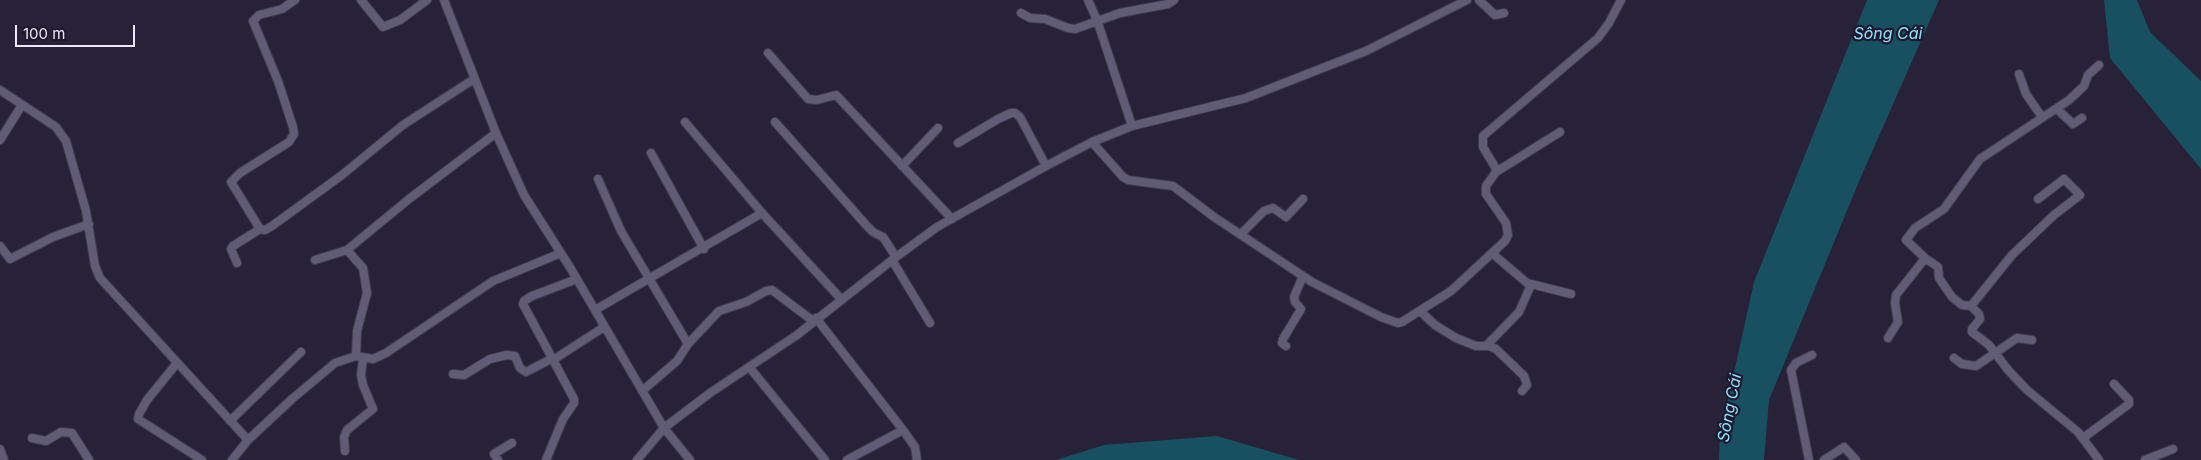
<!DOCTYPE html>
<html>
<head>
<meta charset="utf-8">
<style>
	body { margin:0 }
	#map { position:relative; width:2201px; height:460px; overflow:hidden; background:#272238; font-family:Inter,sans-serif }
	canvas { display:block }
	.scale { position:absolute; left:15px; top:25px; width:120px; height:22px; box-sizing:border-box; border:2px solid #ebe9f8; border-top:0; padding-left:6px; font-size:15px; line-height:18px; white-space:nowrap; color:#ebe9f8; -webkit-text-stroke:4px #1e192e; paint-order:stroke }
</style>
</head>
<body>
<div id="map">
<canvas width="2201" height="460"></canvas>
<div class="scale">100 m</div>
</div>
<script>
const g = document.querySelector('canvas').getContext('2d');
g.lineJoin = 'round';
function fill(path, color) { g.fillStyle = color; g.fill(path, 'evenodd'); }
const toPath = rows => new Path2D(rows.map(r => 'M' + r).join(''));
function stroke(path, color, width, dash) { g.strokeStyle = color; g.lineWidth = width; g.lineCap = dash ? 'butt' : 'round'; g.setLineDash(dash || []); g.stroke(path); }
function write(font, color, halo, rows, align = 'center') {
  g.font = font + ' Inter,sans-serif'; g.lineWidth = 4.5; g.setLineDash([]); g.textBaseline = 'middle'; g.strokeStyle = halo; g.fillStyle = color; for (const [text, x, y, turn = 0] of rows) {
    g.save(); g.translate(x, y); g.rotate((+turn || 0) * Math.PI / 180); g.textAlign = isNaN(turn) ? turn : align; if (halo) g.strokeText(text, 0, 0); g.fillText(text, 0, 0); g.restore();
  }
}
fill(toPath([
	[1867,0,1939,0,1860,179,1769,400,1764,460,1719,460,1720,436,1754,282],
	[2104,0,2137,0,2150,32,2201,81,2201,169,2110,58],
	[1217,436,1299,460,1056,460,1104,445]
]), '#185062');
const minor = toPath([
	[295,0,282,9,259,15,253,21,278,81,293,127,294,134,289,142,240,173,231,182,260,229,265,230,272,226,342,175,403,125,474,79],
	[361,0,383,27,400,20,427,0],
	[444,0,496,133,524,195,571,269,664,428,690,460],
	[1088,0,1097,20,1132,126],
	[1479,0,1495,15,1504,13],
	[1021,13,1030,18,1045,19,1068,28,1075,29,1120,13,1168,4,1174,0],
	[768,53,808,99,817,100,836,95,838,97,952,219],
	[2019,74,2026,94,2042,117],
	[0,90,56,127,66,141,86,211,95,266,100,278,248,440],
	[2057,109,2073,124,2082,118],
	[685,122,762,213,842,300],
	[775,122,867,226,873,232,883,237,896,257],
	[0,140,22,105],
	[1092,142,1123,177,1128,180,1173,186,1214,217,1312,282,1381,317,1398,323,1402,322,1451,291,1505,241,1508,235,1506,223,1486,194,1486,186,1496,172,1495,167,1483,147,1483,136,1598,38,1609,23,1621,0],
	[958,143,998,119,1011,113,1015,113,1020,117,1046,166],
	[651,153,704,249],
	[902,166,938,128],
	[1496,172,1560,132],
	[598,179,621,231,688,344],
	[1241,234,1264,211,1273,208,1286,217,1303,199],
	[0,246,10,259,53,237,89,224],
	[347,250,409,199,496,133],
	[1493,254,1527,283,1571,294],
	[1926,259,1906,240,1915,228,1944,209,1980,159,2069,100,2084,86,2088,75,2099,65],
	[315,260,347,250,363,268,367,293,357,331,356,356],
	[892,260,930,323],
	[237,263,231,249,233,246,260,229],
	[1971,306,2012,255,2054,215,2080,195,2064,179,2038,199],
	[595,310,762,213],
	[1420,311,1435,325,1456,338,1476,346,1489,346,1496,349,1524,376,1527,385,1522,391],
	[816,318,903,430,915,447,917,460],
	[1888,338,1898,322,1895,303,1896,295,1923,261,1928,260,1938,267,1939,278,1952,297,1962,305,1971,306,1979,314,1980,319,1972,329,1972,332,1989,345,2008,370,2027,390,2078,432,2099,460],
	[1286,346,1282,343,1283,339,1301,309,1295,302,1294,297,1303,276],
	[1486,346,1519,312,1531,285],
	[1954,358,1962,364,1976,366,2017,338,2032,340],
	[553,360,604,327],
	[177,363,147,400,139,414,138,419,202,460],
	[750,368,825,460],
	[453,374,464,375,490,359,507,355,515,356,520,368,526,372,553,358],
	[642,391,677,361,688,344,719,311,746,302,766,291,772,290,813,321],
	[230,421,301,352],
	[32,438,46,441,61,432,72,433,89,460],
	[2083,438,2129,404,2129,400,2114,384],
	[0,449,4,460],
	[345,451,344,437,347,430,373,409,363,385,361,375,363,359],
	[232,460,248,440,292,399,335,363,356,356,373,359,386,353,493,281,561,253],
	[498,460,494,454,512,443],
	[546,460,563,419,574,403,574,399,523,304,524,301,532,296,577,279],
	[637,460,664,428,710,393,797,335,896,257,937,227,1046,166,1092,142,1132,126,1246,98,1366,51,1467,0],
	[847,460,903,430],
	[1809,460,1791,370,1796,363,1812,355],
	[1824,460,1844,447,1856,460],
	[2145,460,2173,449]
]);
stroke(minor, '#403c4f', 10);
stroke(minor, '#615c75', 8);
write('italic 16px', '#91e0fe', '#1e192e', [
	["Sông Cái",1888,34],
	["Sông Cái",1730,408,-79]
]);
</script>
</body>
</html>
